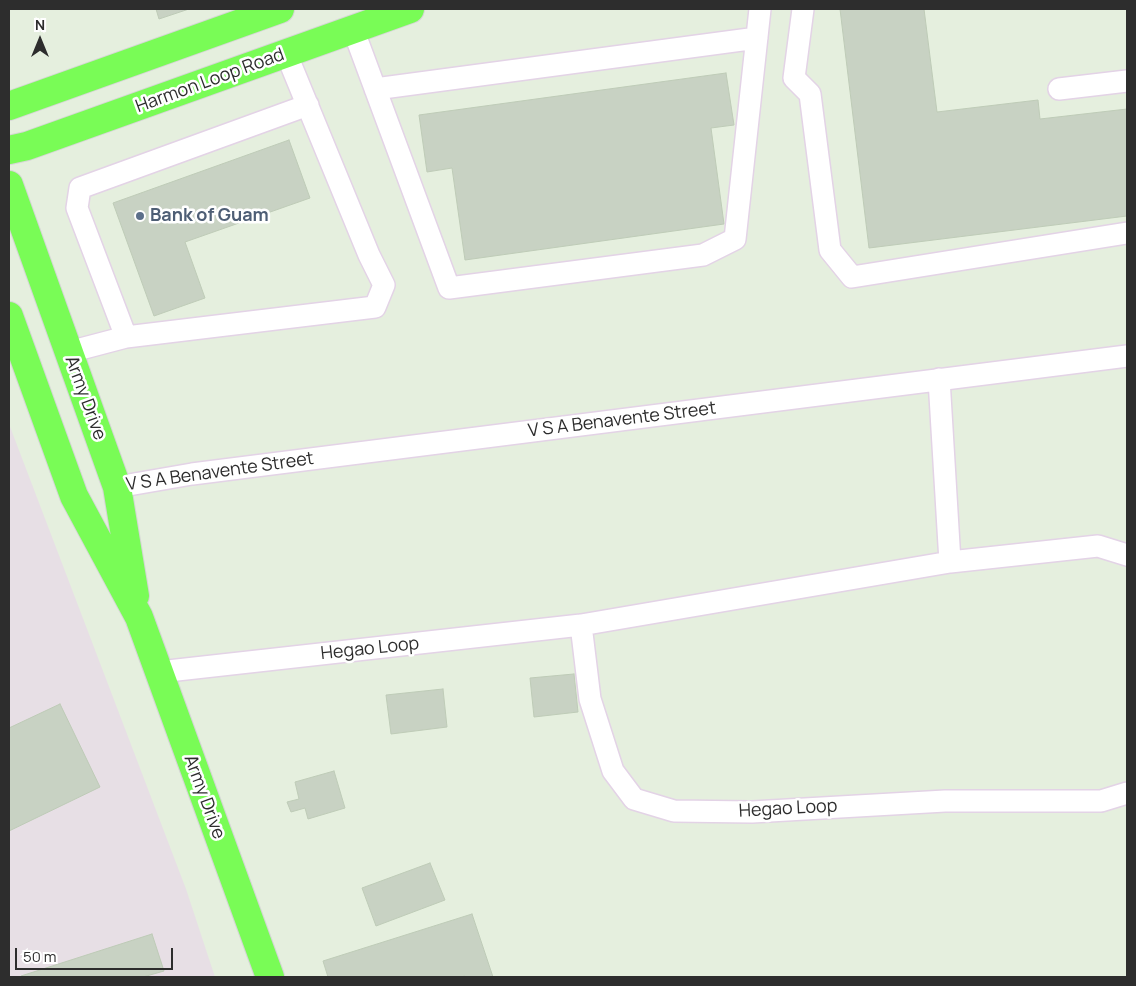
<!DOCTYPE html>
<html>
<head>
<meta charset="utf-8">
<style>
	body { margin:0 }
	#map { position:relative; width:1136px; height:986px; overflow:hidden; background:#e5efde; font-family:Manrope,sans-serif }
	canvas { display:block }
	.frame { position:absolute; inset:0; border:10px solid #2d2d2d; pointer-events:none }
	.north { position:absolute; left:15px; top:15px; width:50px; height:50px; -webkit-text-stroke:4px #fff; paint-order:stroke; rotate:0deg; font-size:14px; font-weight:700; line-height:20px; text-align:center; color:#2d2d2d }
	.north::after { content:''; display:block; margin:auto; width:18px; height:22px; background:#2d2d2d; clip-path:polygon(50% 0,100% 100%,50% 72%,0 100%) }
	.scale { position:absolute; left:15px; top:948px; width:158px; height:22px; box-sizing:border-box; border:2px solid #2d2d2d; border-top:0; padding-left:6px; font-size:15px; line-height:18px; white-space:nowrap; color:#2d2d2d; -webkit-text-stroke:4px #fff; paint-order:stroke }
</style>
</head>
<body>
<div id="map">
<canvas width="1136" height="986"></canvas>
<div class="frame"></div>
<div class="north">N</div>
<div class="scale">50 m</div>
</div>
<script>
const g = document.querySelector('canvas').getContext('2d');
g.lineJoin = 'round';
function fill(path, color) { g.fillStyle = color; g.fill(path, 'evenodd'); }
const toPath = rows => new Path2D(rows.map(r => 'M' + r).join(''));
function stroke(path, color, width, dash) { g.strokeStyle = color; g.lineWidth = width; g.lineCap = dash ? 'butt' : 'round'; g.setLineDash(dash || []); g.stroke(path); }
function write(font, color, halo, rows, align = 'center') {
  g.font = font + ' Manrope,sans-serif'; g.lineWidth = 5; g.setLineDash([]); g.textBaseline = 'middle'; g.strokeStyle = halo; g.fillStyle = color; for (const [text, x, y, turn = 0] of rows) {
    g.save(); g.translate(x, y); g.rotate((+turn || 0) * Math.PI / 180); g.textAlign = isNaN(turn) ? turn : align; if (halo) g.strokeText(text, 0, 0); g.fillText(text, 0, 0); g.restore();
  }
}
fill(toPath([
	[9,424,186,889,215,977,9,977]
]), '#e7dfe5');
const building = toPath([
	[156,9,189,9,159,19,156,9],
	[840,9,924,9,937,112,1038,100,1040,119,1127,109,1127,216,869,248,840,9],
	[726,73,734,125,711,128,724,224,465,260,452,168,427,172,419,115,726,73],
	[289,140,310,198,185,242,205,298,154,316,113,203,289,140],
	[574,674,578,712,534,717,530,678,574,674],
	[443,689,447,727,391,734,386,695,443,689],
	[60,704,100,787,9,831,9,728,60,704],
	[334,771,345,808,308,819,305,808,291,812,287,802,299,799,295,782,334,771],
	[430,863,445,900,376,926,362,888,430,863],
	[472,914,493,977,466,977,465,976,460,977,328,977,323,961,472,914],
	[152,934,164,971,143,977,22,977,21,976,152,934]
]);
fill(building, '#c8d2c3');
stroke(building, '#becbb7', 1);
const minor = toPath([
	[803,9,794,78,810,94,830,250,852,277,1127,233],
	[353,29,449,288,703,255,735,239,760,9],
	[375,89,757,38],
	[1059,89,1127,81],
	[126,337,77,208,80,188,308,105],
	[69,352,126,337,375,307,384,285,369,255,286,53],
	[939,379,950,562],
	[117,487,192,474,1127,356],
	[581,625,590,699,613,771,634,799,674,811,752,812,945,801,1101,801,1127,793],
	[159,672,581,625,950,562,1098,546,1127,555]
]);
const major = toPath([
	[9,106,280,9],
	[9,150,27,146,410,9],
	[9,185,117,487,135,596],
	[9,316,74,496,139,617,270,977]
]);
stroke(minor, '#e3d3e6', 24);
stroke(major, '#d5d5d5', 30);
stroke(minor, '#fff', 21);
stroke(major, '#79fc56', 28);
for (const [x, y, r, color] of [
	[140,216,5,"#5c6f8a"]
]) { const dot = new Path2D(); dot.arc(x, y, r, 0, 2 * Math.PI); g.fillStyle = color; g.fill(dot); stroke(dot, '#fff', 2); }
write('18px', '#2d2d2d', '#fff', [
	["Harmon Loop Road",210,81,-20],
	["Army Drive",85,398,70],
	["V S A Benavente Street",622,420,-7],
	["V S A Benavente Street",220,472,-8],
	["Hegao Loop",370,649,-6],
	["Army Drive",204,797,70],
	["Hegao Loop",788,809,-3]
]);
write('bold 18px', '#4e5e75', '#fff', [
	["Bank of Guam",150,216]
], 'left');
</script>
</body>
</html>
